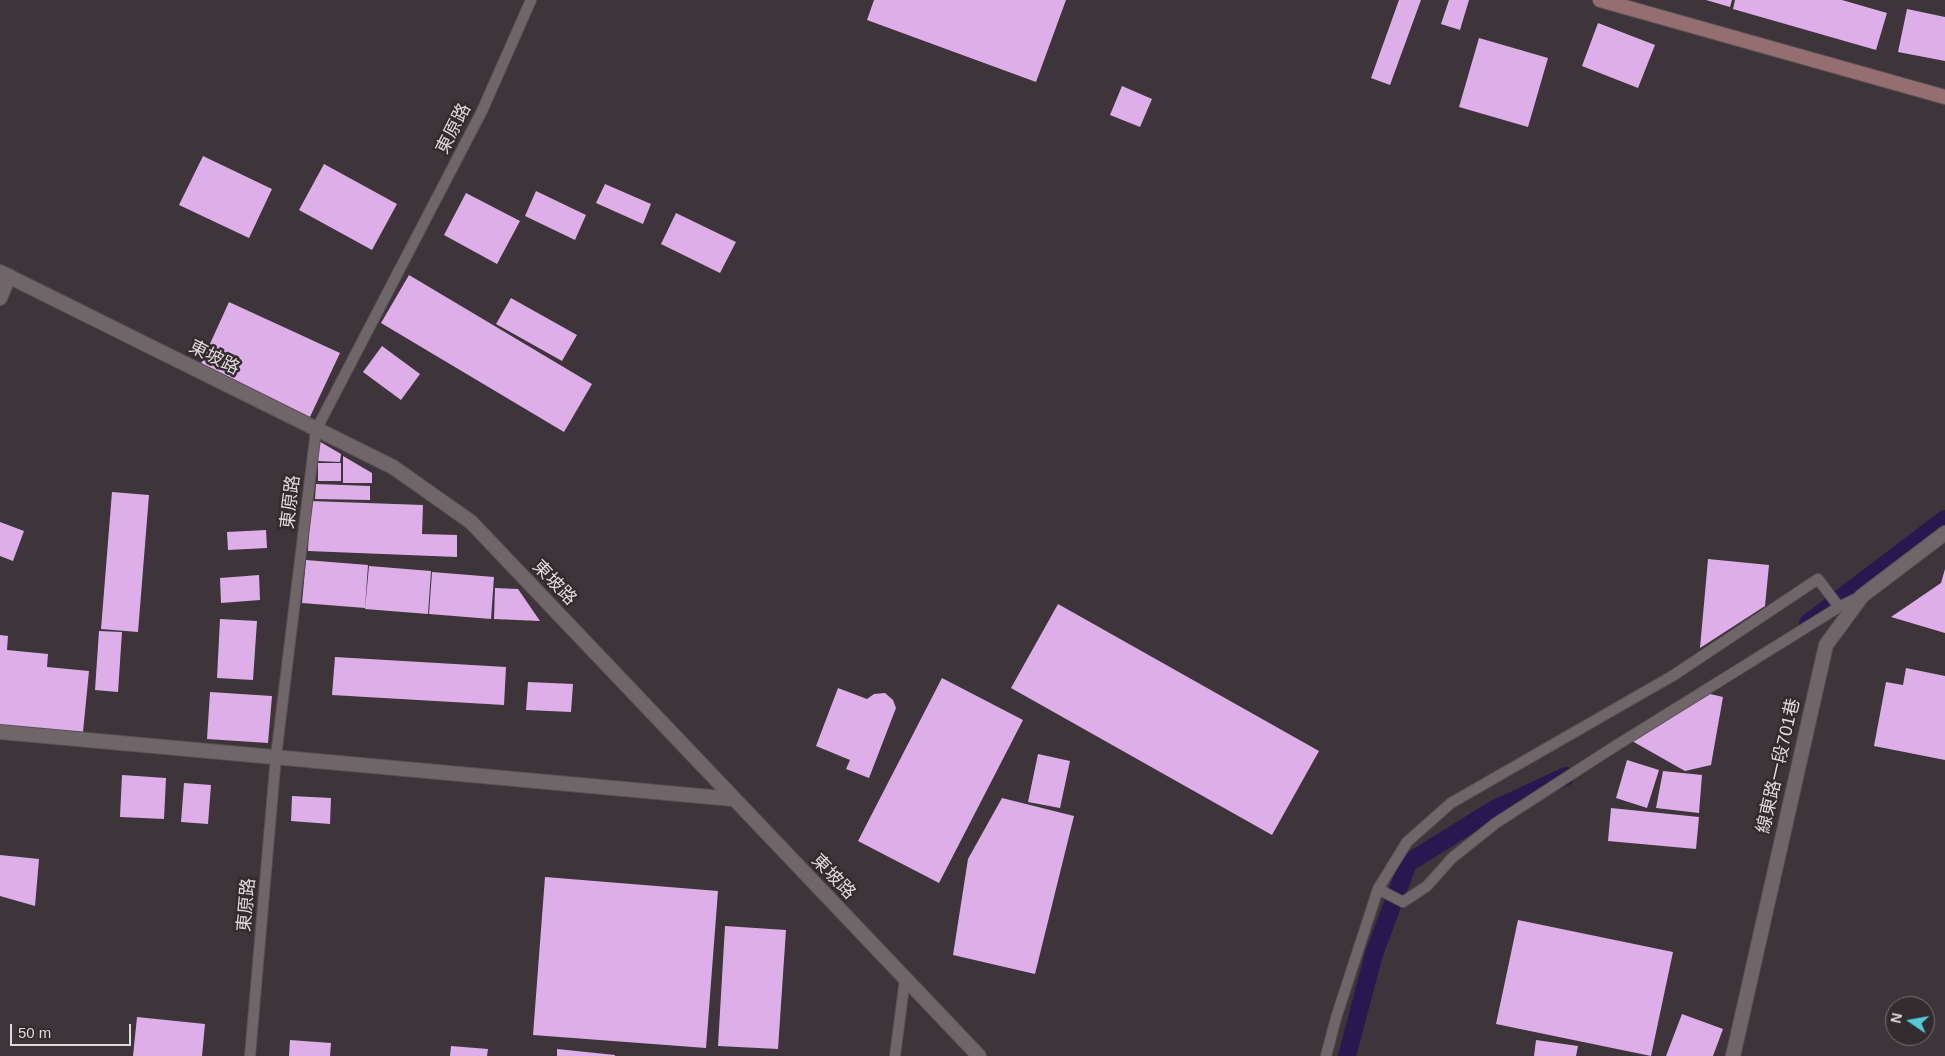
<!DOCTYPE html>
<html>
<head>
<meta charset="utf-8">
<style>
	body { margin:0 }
	#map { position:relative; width:1945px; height:1056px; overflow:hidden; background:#3d3539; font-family:Arial,sans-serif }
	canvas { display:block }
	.north { position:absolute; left:1885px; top:996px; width:50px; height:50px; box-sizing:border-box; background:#332b2e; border:1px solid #787174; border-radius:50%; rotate:282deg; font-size:14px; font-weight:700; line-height:20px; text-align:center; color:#dfdadc }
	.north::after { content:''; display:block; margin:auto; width:18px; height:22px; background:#51ccd4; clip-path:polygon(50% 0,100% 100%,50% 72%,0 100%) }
	.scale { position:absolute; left:10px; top:1024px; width:121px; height:22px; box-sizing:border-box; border:2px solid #dfdadc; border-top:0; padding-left:6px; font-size:15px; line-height:18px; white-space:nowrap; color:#dfdadc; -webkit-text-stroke:4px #332b2e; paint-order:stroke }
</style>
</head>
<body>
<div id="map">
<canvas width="1945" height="1056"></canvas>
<div class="north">N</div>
<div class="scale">50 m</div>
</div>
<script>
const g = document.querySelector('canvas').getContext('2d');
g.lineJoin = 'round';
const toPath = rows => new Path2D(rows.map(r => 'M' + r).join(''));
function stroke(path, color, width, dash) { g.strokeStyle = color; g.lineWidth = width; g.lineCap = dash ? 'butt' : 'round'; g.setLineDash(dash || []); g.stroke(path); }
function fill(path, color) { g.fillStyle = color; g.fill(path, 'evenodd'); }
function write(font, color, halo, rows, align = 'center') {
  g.font = font + ' Arial,"Noto Sans TC",sans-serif'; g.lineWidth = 5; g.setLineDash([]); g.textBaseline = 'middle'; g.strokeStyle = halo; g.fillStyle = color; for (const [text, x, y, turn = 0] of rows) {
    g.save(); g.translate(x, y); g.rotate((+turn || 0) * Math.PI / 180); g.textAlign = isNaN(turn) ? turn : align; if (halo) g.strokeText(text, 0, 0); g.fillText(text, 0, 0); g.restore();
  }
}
stroke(toPath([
	[1808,623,1945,519],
	[1347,1056,1374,954,1408,863,1493,810,1566,776]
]), '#271950', 18);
fill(toPath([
	[874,0,1066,0,1036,82,867,20],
	[1399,0,1421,0,1390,85,1371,78],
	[1449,0,1469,0,1460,30,1441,24],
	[1706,0,1732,0,1730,7],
	[1735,0,1842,0,1887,13,1876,50,1733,9],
	[1907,9,1945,17,1945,61,1898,52],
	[1598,23,1655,45,1638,88,1582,66],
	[1479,38,1548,58,1528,127,1459,107],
	[1122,86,1152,99,1140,127,1110,115],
	[203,156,272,189,249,238,179,205],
	[324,164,397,204,372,250,299,210],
	[605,184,651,204,643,224,596,203],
	[536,191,586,215,575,240,525,216],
	[466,193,520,221,497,264,444,235],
	[676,213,736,242,720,273,661,244],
	[409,275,592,384,564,432,381,323],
	[511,298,577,335,562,361,496,324],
	[229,302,340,353,309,419,199,368],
	[382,346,420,374,401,400,363,372],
	[317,440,341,454,340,462,317,461],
	[343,456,372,473,372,483,343,483],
	[318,463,341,463,341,481,318,481],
	[316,484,370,486,370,500,315,499],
	[112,492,149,495,138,632,101,629],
	[310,501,423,505,422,534,457,535,457,557,308,551],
	[0,522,24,531,13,561,0,556],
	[266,530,267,548,228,550,227,532],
	[1708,559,1769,565,1765,606,1700,648],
	[306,560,368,565,365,608,302,603],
	[369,566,431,571,428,614,365,609],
	[1945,569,1945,633,1891,617,1941,583],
	[432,572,494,577,491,619,429,614],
	[259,575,260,600,221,603,220,578],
	[495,588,518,589,540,621,494,619],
	[1058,604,1319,751,1272,835,1011,688],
	[220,619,257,621,253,680,217,678],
	[99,631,122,632,118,692,95,690],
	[0,635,8,636,7,650,48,654,47,667,89,671,83,732,0,726],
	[335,657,506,667,504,705,332,695],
	[1906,668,1945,676,1945,760,1874,746,1886,682,1903,685],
	[942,678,1023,720,939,883,858,841],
	[528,682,573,684,571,712,526,710],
	[838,688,867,699,874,694,885,693,893,700,896,708,869,778,846,769,850,760,816,746],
	[210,692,272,696,268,743,207,739],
	[1710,694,1723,697,1711,765,1685,771,1632,741],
	[1038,754,1070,761,1060,808,1028,802],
	[1627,760,1659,770,1647,808,1616,798],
	[1663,771,1702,775,1699,813,1656,808],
	[122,775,166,778,164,819,120,817],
	[184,783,211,785,208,824,181,822],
	[292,796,331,798,330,824,291,821],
	[1002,798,1074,816,1035,974,953,955,968,859],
	[1611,808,1699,817,1696,849,1608,841],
	[0,855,39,859,35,906,0,896],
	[545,877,718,891,706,1048,533,1035],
	[1518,920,1673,952,1651,1056,1496,1024],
	[725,926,786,930,778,1049,718,1046],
	[1682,1014,1723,1029,1713,1056,1666,1056],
	[137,1017,205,1024,202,1056,133,1056],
	[290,1040,331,1043,330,1056,289,1056],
	[1536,1040,1578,1046,1576,1056,1534,1056],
	[451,1046,488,1049,487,1056,450,1056],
	[557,1049,615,1055,615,1056,557,1056]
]), '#deaee9');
const service = toPath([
	[1378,889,1403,902,1427,886,1452,858,1496,823,1609,750,1839,607,1860,597],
	[250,1056,276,756,316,430,482,111,531,0],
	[895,1056,905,979],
	[1326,1056,1336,1018,1378,889,1407,842,1451,803,1674,675,1818,579,1839,607]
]);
const minor = toPath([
	[0,272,393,467,471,522,979,1056],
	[0,298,9,276],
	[0,732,733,799],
	[1733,1056,1826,645,1862,596,1945,533]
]);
const secondary = toPath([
	[1600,0,1945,97]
]);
stroke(service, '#585155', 12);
stroke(minor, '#585155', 16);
stroke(secondary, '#585155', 16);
stroke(service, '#70666a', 10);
stroke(minor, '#70666a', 14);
stroke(secondary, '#956e72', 14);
write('18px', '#dfdadc', '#332b2e', [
	["東原路",454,129,-63],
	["東坡路",214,358,27],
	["東原路",291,502,-83],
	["東坡路",554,583,46],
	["線東路一段701巷",1779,766,-77],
	["東坡路",833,877,46],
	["東原路",247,905,-85]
]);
</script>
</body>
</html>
